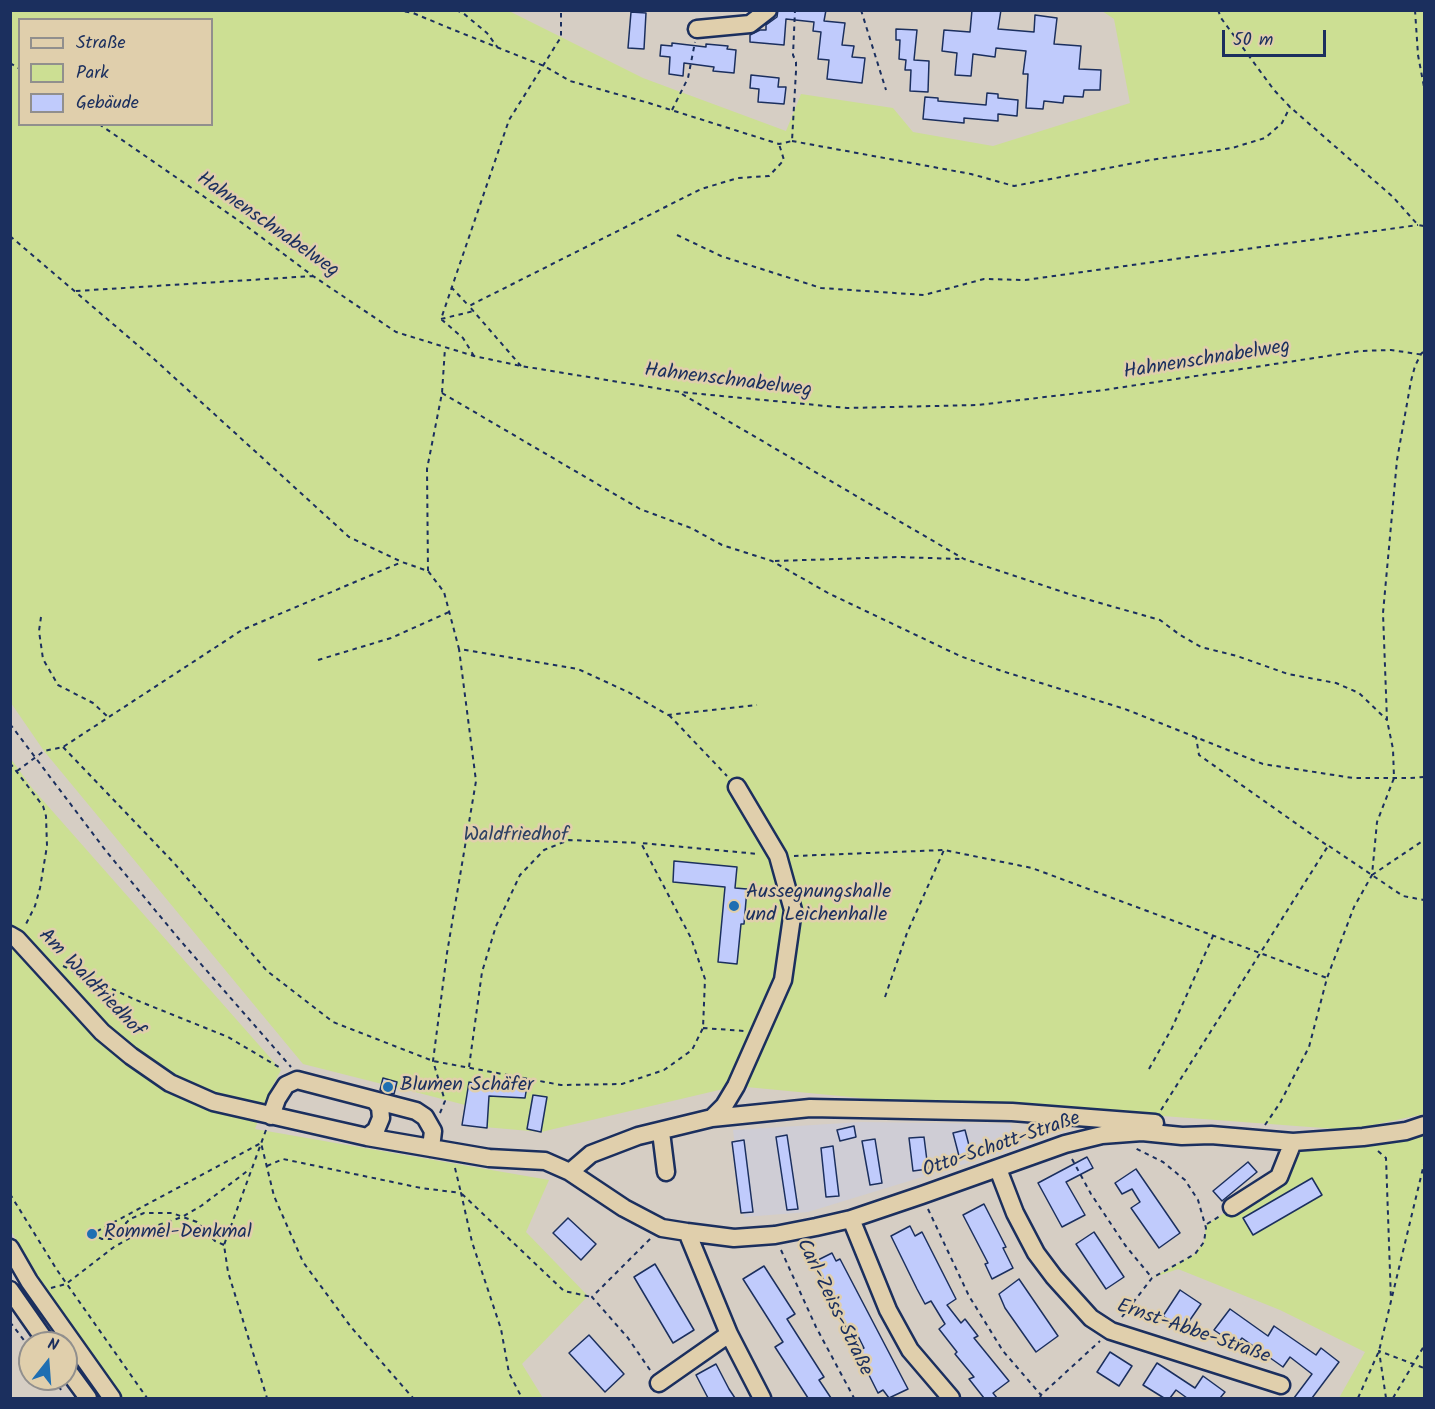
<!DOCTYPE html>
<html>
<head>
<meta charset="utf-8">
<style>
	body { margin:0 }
	#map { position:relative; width:1435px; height:1409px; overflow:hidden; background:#d6cec4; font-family:Kalam,sans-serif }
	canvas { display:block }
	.frame { position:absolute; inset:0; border:12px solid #1b2f5e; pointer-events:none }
	.legend { position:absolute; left:18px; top:18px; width:195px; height:108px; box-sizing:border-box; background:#e0cfac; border:2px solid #918f8d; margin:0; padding:8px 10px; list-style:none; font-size:18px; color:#1b2f5e }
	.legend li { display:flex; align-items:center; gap:12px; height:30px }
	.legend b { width:30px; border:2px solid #918f8d }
	.north { position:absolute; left:18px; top:1331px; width:60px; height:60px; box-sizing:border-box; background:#e0cfac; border:2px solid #918f8d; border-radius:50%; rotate:17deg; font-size:16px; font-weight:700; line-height:24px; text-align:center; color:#1b2f5e }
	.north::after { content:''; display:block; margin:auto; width:21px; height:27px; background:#1f6fb2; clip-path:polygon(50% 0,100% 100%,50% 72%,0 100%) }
	.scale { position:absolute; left:1222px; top:30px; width:104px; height:27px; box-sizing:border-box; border:3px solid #1b2f5e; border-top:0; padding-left:8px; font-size:18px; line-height:21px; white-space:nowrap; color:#1b2f5e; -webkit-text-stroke:4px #e0cfac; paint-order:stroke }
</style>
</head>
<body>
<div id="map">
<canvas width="1435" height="1409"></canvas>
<div class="frame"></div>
<ul class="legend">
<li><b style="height:8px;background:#e0cfac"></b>Straße</li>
<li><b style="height:16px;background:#ccdf93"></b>Park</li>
<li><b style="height:16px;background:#c0cbfc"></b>Gebäude</li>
</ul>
<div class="north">N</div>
<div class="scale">50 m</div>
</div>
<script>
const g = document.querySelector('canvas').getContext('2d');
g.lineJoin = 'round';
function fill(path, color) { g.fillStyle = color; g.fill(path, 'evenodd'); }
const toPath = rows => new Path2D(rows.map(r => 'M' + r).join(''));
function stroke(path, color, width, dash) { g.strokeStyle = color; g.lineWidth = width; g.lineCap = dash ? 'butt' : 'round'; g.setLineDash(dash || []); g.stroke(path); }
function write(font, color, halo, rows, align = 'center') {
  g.font = font + ' Kalam,sans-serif'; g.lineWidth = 5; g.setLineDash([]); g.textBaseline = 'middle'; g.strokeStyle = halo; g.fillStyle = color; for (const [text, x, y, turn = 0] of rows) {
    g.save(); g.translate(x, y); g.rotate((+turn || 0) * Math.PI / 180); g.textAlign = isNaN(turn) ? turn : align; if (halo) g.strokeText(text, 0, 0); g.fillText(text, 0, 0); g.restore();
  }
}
fill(toPath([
	[861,1122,1010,1124,1020,1147,808,1212,744,1217,733,1130]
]), '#cfcdd5');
fill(toPath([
	[10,11,509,11,643,78,786,131,801,94,893,108,913,132,993,146,1130,103,1114,19,1102,11,1424,11,1424,1114,1350,1130,1149,1115,913,1103,736,1086,541,1132,462,1125,465,1105,396,1087,397,1082,384,1078,382,1084,303,1064,44,751,11,703],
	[20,20,212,20,212,124,20,124],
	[11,759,32,788,281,1070,268,1095,255,1129,549,1180,526,1232,588,1296,522,1364,543,1398,122,1398,40,1279,11,1231],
	[1424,1128,1424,1398,1339,1398,1365,1352,1280,1310,1178,1269,1152,1278,1195,1254,1204,1242,1206,1225,1279,1177,1301,1148]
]), '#ccdf93');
const building = toPath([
	[778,10,826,10,824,21,845,23,842,45,854,46,852,57,865,58,862,83,827,79,829,60,818,59,821,32,813,31,814,22,786,19,784,45,750,42,750,35,760,30,766,30,766,25,777,17,778,10],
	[972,10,1001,10,998,29,1034,32,1035,15,1057,18,1054,44,1081,46,1079,69,1101,70,1100,90,1084,90,1083,97,1064,96,1063,103,1044,101,1043,109,1026,108,1028,74,1023,74,1026,51,996,48,995,57,973,54,971,76,955,75,957,53,942,51,944,30,970,32,972,10],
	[631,12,646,13,644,49,628,48,631,12],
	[896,29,917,30,914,60,929,61,928,92,910,91,911,70,905,70,906,60,899,59,900,40,896,40,896,29],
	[672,43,706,47,706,44,728,46,727,49,736,50,734,73,713,71,714,67,684,63,683,76,669,74,670,57,660,56,661,45,672,46,672,43],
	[751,75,779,78,778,87,786,87,784,104,758,102,759,89,750,88,751,75],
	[987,93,998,94,998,98,1018,100,1017,116,998,114,998,121,964,118,964,123,923,119,925,97,938,98,938,101,986,105,987,93],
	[674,861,737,867,735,888,747,889,744,924,741,924,737,964,718,962,725,887,673,882,674,861],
	[383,1078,397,1082,394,1094,380,1090,383,1078],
	[469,1082,527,1086,525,1098,489,1096,487,1128,462,1125,469,1082],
	[533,1095,547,1097,541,1132,527,1129,533,1095],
	[854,1126,856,1137,840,1141,837,1130,854,1126],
	[965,1130,971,1153,959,1156,953,1133,965,1130],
	[787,1135,798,1209,787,1210,776,1137,787,1135],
	[924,1137,928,1169,913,1171,909,1138,924,1137],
	[875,1139,882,1183,870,1185,862,1141,875,1139],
	[744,1140,753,1212,741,1213,732,1142,744,1140],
	[833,1146,839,1196,826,1197,821,1148,833,1146],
	[1087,1157,1093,1168,1066,1182,1085,1215,1062,1227,1038,1183,1087,1157],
	[1248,1162,1257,1172,1222,1201,1213,1191,1248,1162],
	[1136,1169,1180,1233,1159,1248,1131,1208,1140,1202,1132,1189,1122,1194,1115,1183,1136,1169],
	[1312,1178,1322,1195,1253,1235,1243,1218,1312,1178],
	[984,1204,1006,1247,1003,1248,1013,1268,992,1279,985,1264,988,1263,963,1215,984,1204],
	[568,1218,596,1244,581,1260,553,1233,568,1218],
	[910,1226,915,1236,922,1232,956,1299,947,1305,961,1323,965,1319,978,1336,974,1338,1009,1381,993,1393,997,1398,984,1398,969,1379,974,1377,955,1354,957,1352,939,1329,945,1324,931,1301,925,1304,917,1289,891,1236,910,1226],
	[1094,1232,1124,1277,1106,1289,1076,1244,1094,1232],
	[832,1253,836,1261,840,1259,908,1389,889,1398,883,1390,878,1393,857,1351,864,1348,852,1324,846,1327,839,1313,841,1312,814,1262,832,1253],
	[655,1264,694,1330,673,1343,634,1277,655,1264],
	[764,1266,795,1314,787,1319,824,1377,819,1380,831,1398,808,1398,775,1347,783,1342,743,1279,764,1266],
	[1019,1279,1058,1336,1036,1352,1005,1308,999,1294,1019,1279],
	[1180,1290,1201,1304,1183,1330,1163,1316,1180,1290],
	[1230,1309,1268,1336,1274,1326,1316,1355,1321,1348,1339,1362,1312,1398,1294,1398,1312,1374,1290,1357,1283,1367,1242,1338,1236,1345,1214,1330,1230,1309],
	[589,1335,624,1374,605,1392,569,1353,589,1335],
	[1110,1352,1132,1366,1119,1386,1097,1372,1110,1352],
	[1157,1363,1195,1388,1203,1376,1225,1392,1220,1398,1187,1398,1176,1390,1170,1398,1164,1398,1143,1385,1157,1363],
	[716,1364,729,1389,735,1398,708,1398,696,1375,716,1364]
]);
fill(building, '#c0cbfc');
stroke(building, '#1b2f5e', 1.5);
const minor = toPath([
	[697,29,750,24,768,10],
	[10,935,17,939,102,1032,131,1056,170,1083,213,1102,367,1137,489,1158,545,1161,570,1172,624,1208,662,1228,687,1232,734,1238,775,1235,816,1227,851,1219,922,1195,1065,1144,1102,1135,1142,1132,1182,1136,1211,1135,1293,1142,1363,1137,1406,1131,1424,1125],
	[271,1116,277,1099,286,1085,297,1080,416,1111,425,1117,433,1131,431,1148],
	[712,1118,724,1106,736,1086,783,980,793,910,778,856,737,787],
	[661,1132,666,1172],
	[367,1137,376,1130,381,1118,380,1107,374,1100],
	[998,1169,1015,1213,1036,1253,1054,1277,1091,1318,1111,1331,1281,1385],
	[570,1172,591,1154,638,1136,712,1118,810,1108,1012,1112,1155,1123],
	[1232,1207,1279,1177,1293,1142],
	[851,1219,888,1310,910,1350,951,1398],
	[687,1232,729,1334,762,1398],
	[10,1248,29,1281,112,1398],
	[10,1290,47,1343],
	[66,1368,88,1398],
	[659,1383,729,1334]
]);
stroke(minor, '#1b2f5e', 21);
stroke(toPath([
	[396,10,413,13,454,30,544,66,570,81,649,103,779,144,792,141,796,71,796,62,793,55,795,10],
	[456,10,463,13,487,33,498,48],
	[861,10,886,90],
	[1218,10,1221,18,1274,90,1290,107,1393,197,1418,225,1424,226],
	[1415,10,1418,55,1424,87],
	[10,63,20,69],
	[672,110,688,78,695,42],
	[99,124,245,225,313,276,396,332,474,356,521,366,680,392,847,408,978,405,1104,390,1360,351,1391,350,1424,355],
	[792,141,971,174,1014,186,1150,160,1232,148,1265,138,1282,123,1290,107],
	[677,235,721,256,821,288,924,295,984,279,1025,280,1418,225],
	[10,236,154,359,349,537,402,562,428,571,444,592,459,649,578,669,628,692,668,715,757,705],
	[451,287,469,306],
	[76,291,313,276],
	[441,319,474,311],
	[474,356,463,338,441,319,509,120,561,37,561,10],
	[521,366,469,306,701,189,738,178,769,176,784,160,779,144],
	[442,393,640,509,691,528,722,545,772,561,828,593,960,656,1002,671,1125,709,1263,764,1353,778,1410,778,1424,777],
	[682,394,964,559,1072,595,1160,620,1180,635,1201,647,1237,656,1288,674,1336,683,1359,693,1387,720],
	[775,561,898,557,961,559],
	[428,571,427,469,442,393,445,348],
	[41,617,39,631,43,659,58,685,93,703,108,717],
	[318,660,391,638,449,612],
	[669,715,727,776],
	[10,724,106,851,179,939,291,1067],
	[63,747,174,863,267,971,333,1022,433,1061,561,1085,622,1084,664,1070,692,1050,703,1028,705,979,691,938,641,843,758,854],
	[10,763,43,806,46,816,47,846,40,888,35,906,25,926],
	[17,771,44,751,63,747,242,630,402,562],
	[1329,846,1403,896,1424,900],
	[794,856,944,850,1032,868,1327,978],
	[1372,875,1424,840],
	[63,966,136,1000,228,1037,282,1069],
	[885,997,907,933,944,850],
	[703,1028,745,1031],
	[469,1067,482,972,496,926,520,875,544,850,569,840,640,843],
	[1149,1069,1172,1028,1213,936],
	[1161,1110,1328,846,1199,755,1196,737],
	[440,1113,445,1101,433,1061,447,953,476,781,459,649],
	[1265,1125,1280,1103,1309,1047,1327,978,1354,907,1372,875,1377,822,1394,778,1393,749,1387,720,1383,613,1397,460,1411,381,1415,366,1421,354,1424,351],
	[266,1130,224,1245,228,1272,267,1398],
	[1378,1151,1386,1158,1391,1301],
	[1072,1159,1091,1194,1125,1245,1152,1278],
	[267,1166,283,1159,421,1188,461,1193,472,1242,501,1329,509,1373,522,1398],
	[455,1168,461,1193,564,1291,592,1297],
	[10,1194,57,1270,147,1398],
	[928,1209,969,1296,1003,1351,1041,1395],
	[1207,1224,1220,1216],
	[224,1245,215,1241,197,1222,172,1213,144,1213,130,1219,126,1223,124,1233,113,1239,102,1239,92,1234,261,1143,274,1196,303,1262,351,1327,413,1398],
	[781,1250,816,1327,854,1398],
	[51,1288,66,1284,114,1247,144,1230,182,1217,201,1206,250,1169],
	[1122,1317,1152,1278,1195,1254,1204,1242,1206,1228,1198,1200,1185,1180,1163,1162,1135,1148],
	[10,1322,30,1348],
	[650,1370,628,1338,592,1297,651,1238],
	[53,1379,62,1391],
	[1040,1398,1041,1395,1100,1341],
	[1358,1398,1379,1351,1424,1164],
	[1386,1398,1379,1351,1424,1368],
	[1393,1398,1424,1346]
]), '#1b2f5e', 2, [4.5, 4.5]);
stroke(minor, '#e0cfac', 16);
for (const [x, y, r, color] of [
	[734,906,6,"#1f6fb2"],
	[388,1087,6,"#1f6fb2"],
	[92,1234,6,"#1f6fb2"]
]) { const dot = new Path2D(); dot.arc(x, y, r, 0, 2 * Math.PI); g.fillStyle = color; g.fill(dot); stroke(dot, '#e0cfac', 2); }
write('20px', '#1b2f5e', '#e0cfac', [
	["Hahnenschnabelweg",267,226,35],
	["Hahnenschnabelweg",1207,361,-9],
	["Hahnenschnabelweg",728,382,7],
	["Am Waldfriedhof",90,984,46],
	["Otto-Schott-Straße",1002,1146,-19],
	["Carl-Zeiss-Straße",833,1308,64],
	["Ernst-Abbe-Straße",1193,1333,19]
]);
write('20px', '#2d4163', '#e0cfac', [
	["Waldfriedhof",516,837]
]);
write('20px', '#1b2f5e', '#e0cfac', [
	["Aussegnungshalle",746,894],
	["und Leichenhalle",746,917],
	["Blumen Schäfer",400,1087],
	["Rommel-Denkmal",104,1234]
], 'left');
</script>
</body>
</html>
